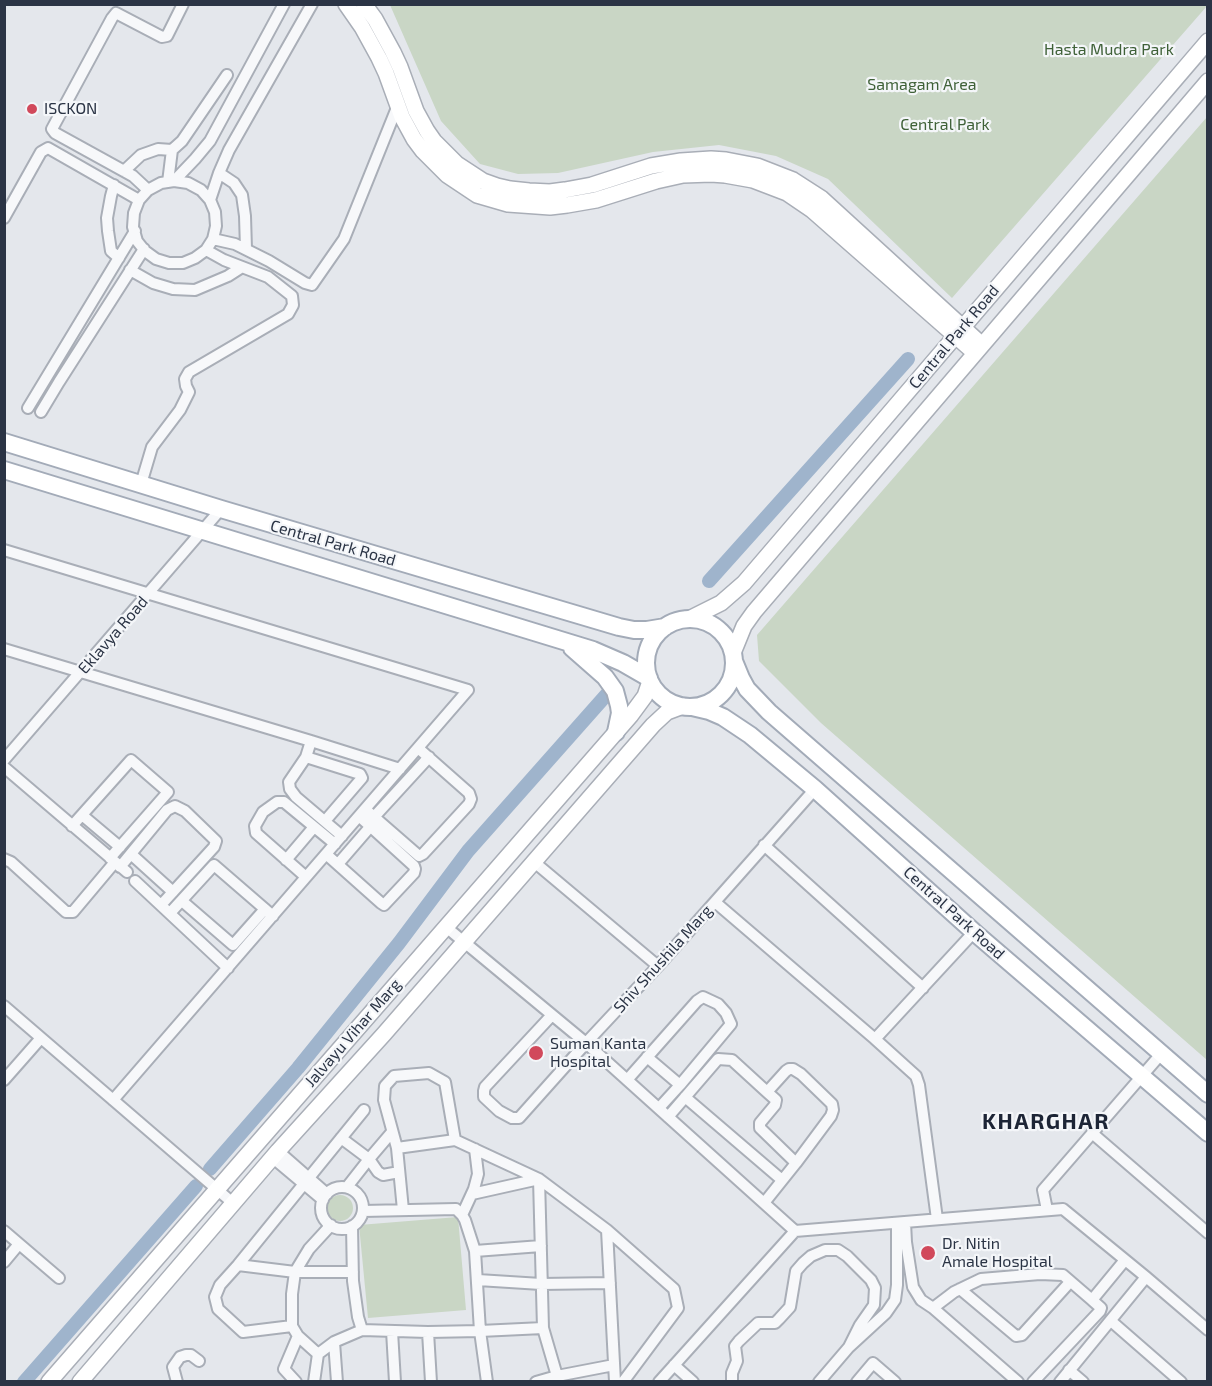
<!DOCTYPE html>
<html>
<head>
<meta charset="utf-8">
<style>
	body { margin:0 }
	#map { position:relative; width:1212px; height:1386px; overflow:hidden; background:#e4e7ec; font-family:"Exo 2",sans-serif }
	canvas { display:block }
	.frame { position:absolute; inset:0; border:6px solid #2b3445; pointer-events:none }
</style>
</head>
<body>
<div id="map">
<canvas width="1212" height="1386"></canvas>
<div class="frame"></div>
</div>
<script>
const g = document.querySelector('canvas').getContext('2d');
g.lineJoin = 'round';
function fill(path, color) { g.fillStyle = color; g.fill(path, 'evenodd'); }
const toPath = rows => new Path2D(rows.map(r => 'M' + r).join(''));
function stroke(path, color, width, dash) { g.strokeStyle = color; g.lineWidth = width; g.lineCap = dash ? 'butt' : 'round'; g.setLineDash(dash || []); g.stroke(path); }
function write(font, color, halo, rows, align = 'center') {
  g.font = font + ' "Exo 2",sans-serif'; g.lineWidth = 4.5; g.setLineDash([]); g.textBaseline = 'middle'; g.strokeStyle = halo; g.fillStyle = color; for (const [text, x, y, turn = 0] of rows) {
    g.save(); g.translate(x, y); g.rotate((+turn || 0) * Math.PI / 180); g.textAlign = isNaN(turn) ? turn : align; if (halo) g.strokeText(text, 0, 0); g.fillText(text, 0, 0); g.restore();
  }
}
fill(toPath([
	[1207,4,1207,6,952,298,828,179,776,156,719,145,653,152,558,173,518,174,480,164,441,121,390,5],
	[1207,117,1207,1060,821,723,759,661,757,635],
	'327 1208a13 13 0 1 1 26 0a13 13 0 1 1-26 0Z',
	[458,1217,466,1310,368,1318,359,1225]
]), '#c9d6c5');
stroke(toPath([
	[196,1186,210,1169]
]), '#9fb4cc', 4);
stroke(toPath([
	[709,581,908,359],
	[210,1169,298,1068,399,943,468,851,608,693],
	[24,1382,196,1186]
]), '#9fb4cc', 14);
const street = toPath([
	[124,171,141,155,158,149,172,150],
	[219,173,234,183,242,195,245,216,246,249],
	[174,181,195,159,210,141,284,4],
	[168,182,172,150,182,141,227,75],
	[114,185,111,196,107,218,108,231,111,251,119,258],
	[148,190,133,176,55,133,52,129,112,18,116,13,162,37,167,36,183,4],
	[210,200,201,190,188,183,174,181,161,183,148,190,139,200,134,213,133,227,137,241,145,251,156,259,169,263,183,263,195,258,206,250,213,239,216,226,215,212,210,200,219,173,229,150,312,4],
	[4,218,41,152,48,148,139,200],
	[213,239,235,244,269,261,305,283,312,285,344,239,398,105],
	[130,270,153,283,173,289,195,290,228,276,242,267],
	[28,408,135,231],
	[41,412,59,382,144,249],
	[141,484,152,447,180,410,189,392,186,386,185,379,189,372,288,314,293,305,292,296,268,277,224,260,206,250],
	[4,550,468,690,113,1100],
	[4,649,311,741,400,769],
	[311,741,306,757,289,782,290,789,296,797,342,836],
	[306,757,360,774,362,778,325,821],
	[4,760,221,509],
	[4,767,127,872],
	[365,809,419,856,423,854,469,804,471,799,469,793,418,748],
	[82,815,120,847],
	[374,817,429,757],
	[72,826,131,760,168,792,110,858],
	[764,845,923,988],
	[131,854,173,892],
	[326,854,381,903,384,905,414,873,415,869,414,866,359,816],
	[4,859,11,862,66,912,73,912,115,862],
	[286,860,314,827],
	[533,861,658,966],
	[338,864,370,827],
	[120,867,167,810,175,806,185,811,216,841,214,847,161,905],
	[306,877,256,833,255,826,263,812,277,802,284,802,335,844],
	[135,881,228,968],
	[182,901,233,945,265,909],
	[715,902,875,1039,916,1076,919,1085,937,1219],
	[170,913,214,865,273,916],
	[446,927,586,1043,795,1231,1063,1209,1146,1277,1208,1330],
	[4,1006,234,1204],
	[552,1015,485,1087,484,1091,484,1097,499,1111,512,1118,519,1118,586,1043,658,966,815,789],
	[875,1039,974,932],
	[647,1057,680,1085],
	[4,1080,41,1038],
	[627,1080,697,1001,703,997,718,1004,726,1013,731,1024,680,1085,659,1108],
	[767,1092,786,1071,789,1069,793,1069,801,1074,832,1104,833,1110,831,1116,796,1163],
	[685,1097,782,1180],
	[668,1117,718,1059,732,1060,767,1092,776,1100,775,1105,760,1123,760,1128,796,1163,764,1203],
	[1092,1133,1208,1233],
	[341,1138,369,1159,378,1172,383,1175,399,1172],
	[397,1148,455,1140],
	[278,1151,327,1194],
	[273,1158,323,1200],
	[347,1187,369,1159,392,1132],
	'321 1208a21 21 0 1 1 42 0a21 21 0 1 1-42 0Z',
	[472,1194,539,1179,543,1328,557,1376,536,1382],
	[403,1210,397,1148,384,1100,385,1086,394,1076,429,1073,445,1082,455,1140,539,1179,607,1230,674,1289,678,1308,623,1382],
	[1047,1210,1043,1190,1161,1054],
	[462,1215,474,1189,478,1174,475,1149],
	[905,1222,906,1242,913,1287,921,1300,933,1308,1018,1382],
	[352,1226,353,1281,358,1317,362,1330,428,1332,480,1331,475,1251,465,1220,462,1215,456,1209,363,1211],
	[607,1230,615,1382],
	[4,1231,59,1278],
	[475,1251,541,1246],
	[4,1262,19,1244],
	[238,1265,295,1272,353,1272],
	[478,1280,541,1284,610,1283],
	[960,1289,1016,1336,1022,1335,1070,1282],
	[933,1308,954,1292,981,1279,1040,1274,1063,1275,1092,1300],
	[1111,1321,1181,1382],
	[292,1326,243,1332,218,1309,215,1297,220,1285,238,1265,364,1110],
	[392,1331,395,1382],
	[428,1332,431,1382],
	[334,1342,337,1382],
	[318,1354,298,1336,292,1326,292,1294,295,1272,309,1249,331,1225],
	[674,1365,693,1382],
	[1069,1370,1083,1382],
	[177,1382,173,1367,180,1357,186,1355,191,1355,199,1361],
	[296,1382,284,1369,298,1336],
	[314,1382,318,1354,334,1342,362,1330],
	[487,1382,480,1331,543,1328],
	[557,1382,557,1376,614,1365],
	[659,1382,795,1231],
	[732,1382,732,1373,737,1361,735,1346,739,1341,758,1323,775,1323,779,1319,790,1307,796,1271,803,1263,811,1256,825,1250,838,1250,847,1256,871,1280,875,1288,874,1305,860,1325,849,1347],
	[819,1382,849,1347,886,1313,895,1300,897,1285,897,1223],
	[857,1382,873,1363,895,1382],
	[1033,1382,1100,1311,1101,1308,1092,1300,1125,1260],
	[1060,1382,1146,1277]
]);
const secondary = toPath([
	[346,4,362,27,379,58,386,73,402,117,414,139,423,151,447,175,477,195,508,204,550,207,567,205,596,200,656,181,683,175,711,174,725,175,753,180,787,193,812,210,975,353],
	[364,4,375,19,393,52,400,67,416,111,427,131,434,141,457,164,483,181,497,186,510,189,529,191,550,192,565,190,592,185,651,166,681,161,711,159,726,160,757,166,793,180,821,198,982,345],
	[689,619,721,603,744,583,1208,41],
	[733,653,744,626,754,612,1208,81],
	[49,1382,631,715,645,696,650,681],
	[80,1382,278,1151,384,1034,653,725,667,712,683,706]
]);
const primary = toPath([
	[4,442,221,509,619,627,634,630,647,630,665,627],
	[4,470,593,650,623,663,649,678],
	'646 663a44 44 0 1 1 88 0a44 44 0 1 1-88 0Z',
	[572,648,605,677,615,691,619,706,620,713,616,732],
	[734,661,741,678,747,689,769,712,1208,1094],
	[692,707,709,711,723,717,750,735,815,789,974,932,1208,1133]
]);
stroke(street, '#a9aeb7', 14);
stroke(secondary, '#a9aeb7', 18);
stroke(primary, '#a3abb8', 20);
stroke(street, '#f7f8fa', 10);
stroke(secondary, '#fff', 15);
stroke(primary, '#fff', 16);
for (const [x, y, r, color] of [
	[32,109,6,"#d1495b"],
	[536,1053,8,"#d1495b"],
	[928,1253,8,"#d1495b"]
]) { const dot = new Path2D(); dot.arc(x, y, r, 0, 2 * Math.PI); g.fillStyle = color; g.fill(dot); stroke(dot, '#f4f6f9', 2); }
write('16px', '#3f6138', '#f4f6f9', [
	["Hasta Mudra Park",1109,50],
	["Samagam Area",922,85],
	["Central Park",945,125]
]);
write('16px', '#2b3445', '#f4f6f9', [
	["ISCKON",44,109],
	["Suman Kanta",550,1044],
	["Hospital",550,1062],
	["Dr. Nitin",942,1244],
	["Amale Hospital",942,1262]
], 'left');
write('16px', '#2b3445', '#f4f6f9', [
	["Central Park Road",954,337,-50],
	["Central Park Road",333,543,16],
	["Eklavya Road",113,635,-49],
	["Central Park Road",954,913,42],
	["Shiv Shushila Marg",663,959,-48],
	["Jalvayu Vihar Marg",353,1033,-49]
]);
g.letterSpacing = '1.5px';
write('bold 22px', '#1d2536', '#f4f6f9', [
	["KHARGHAR",1046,1122]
]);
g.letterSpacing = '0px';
</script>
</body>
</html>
